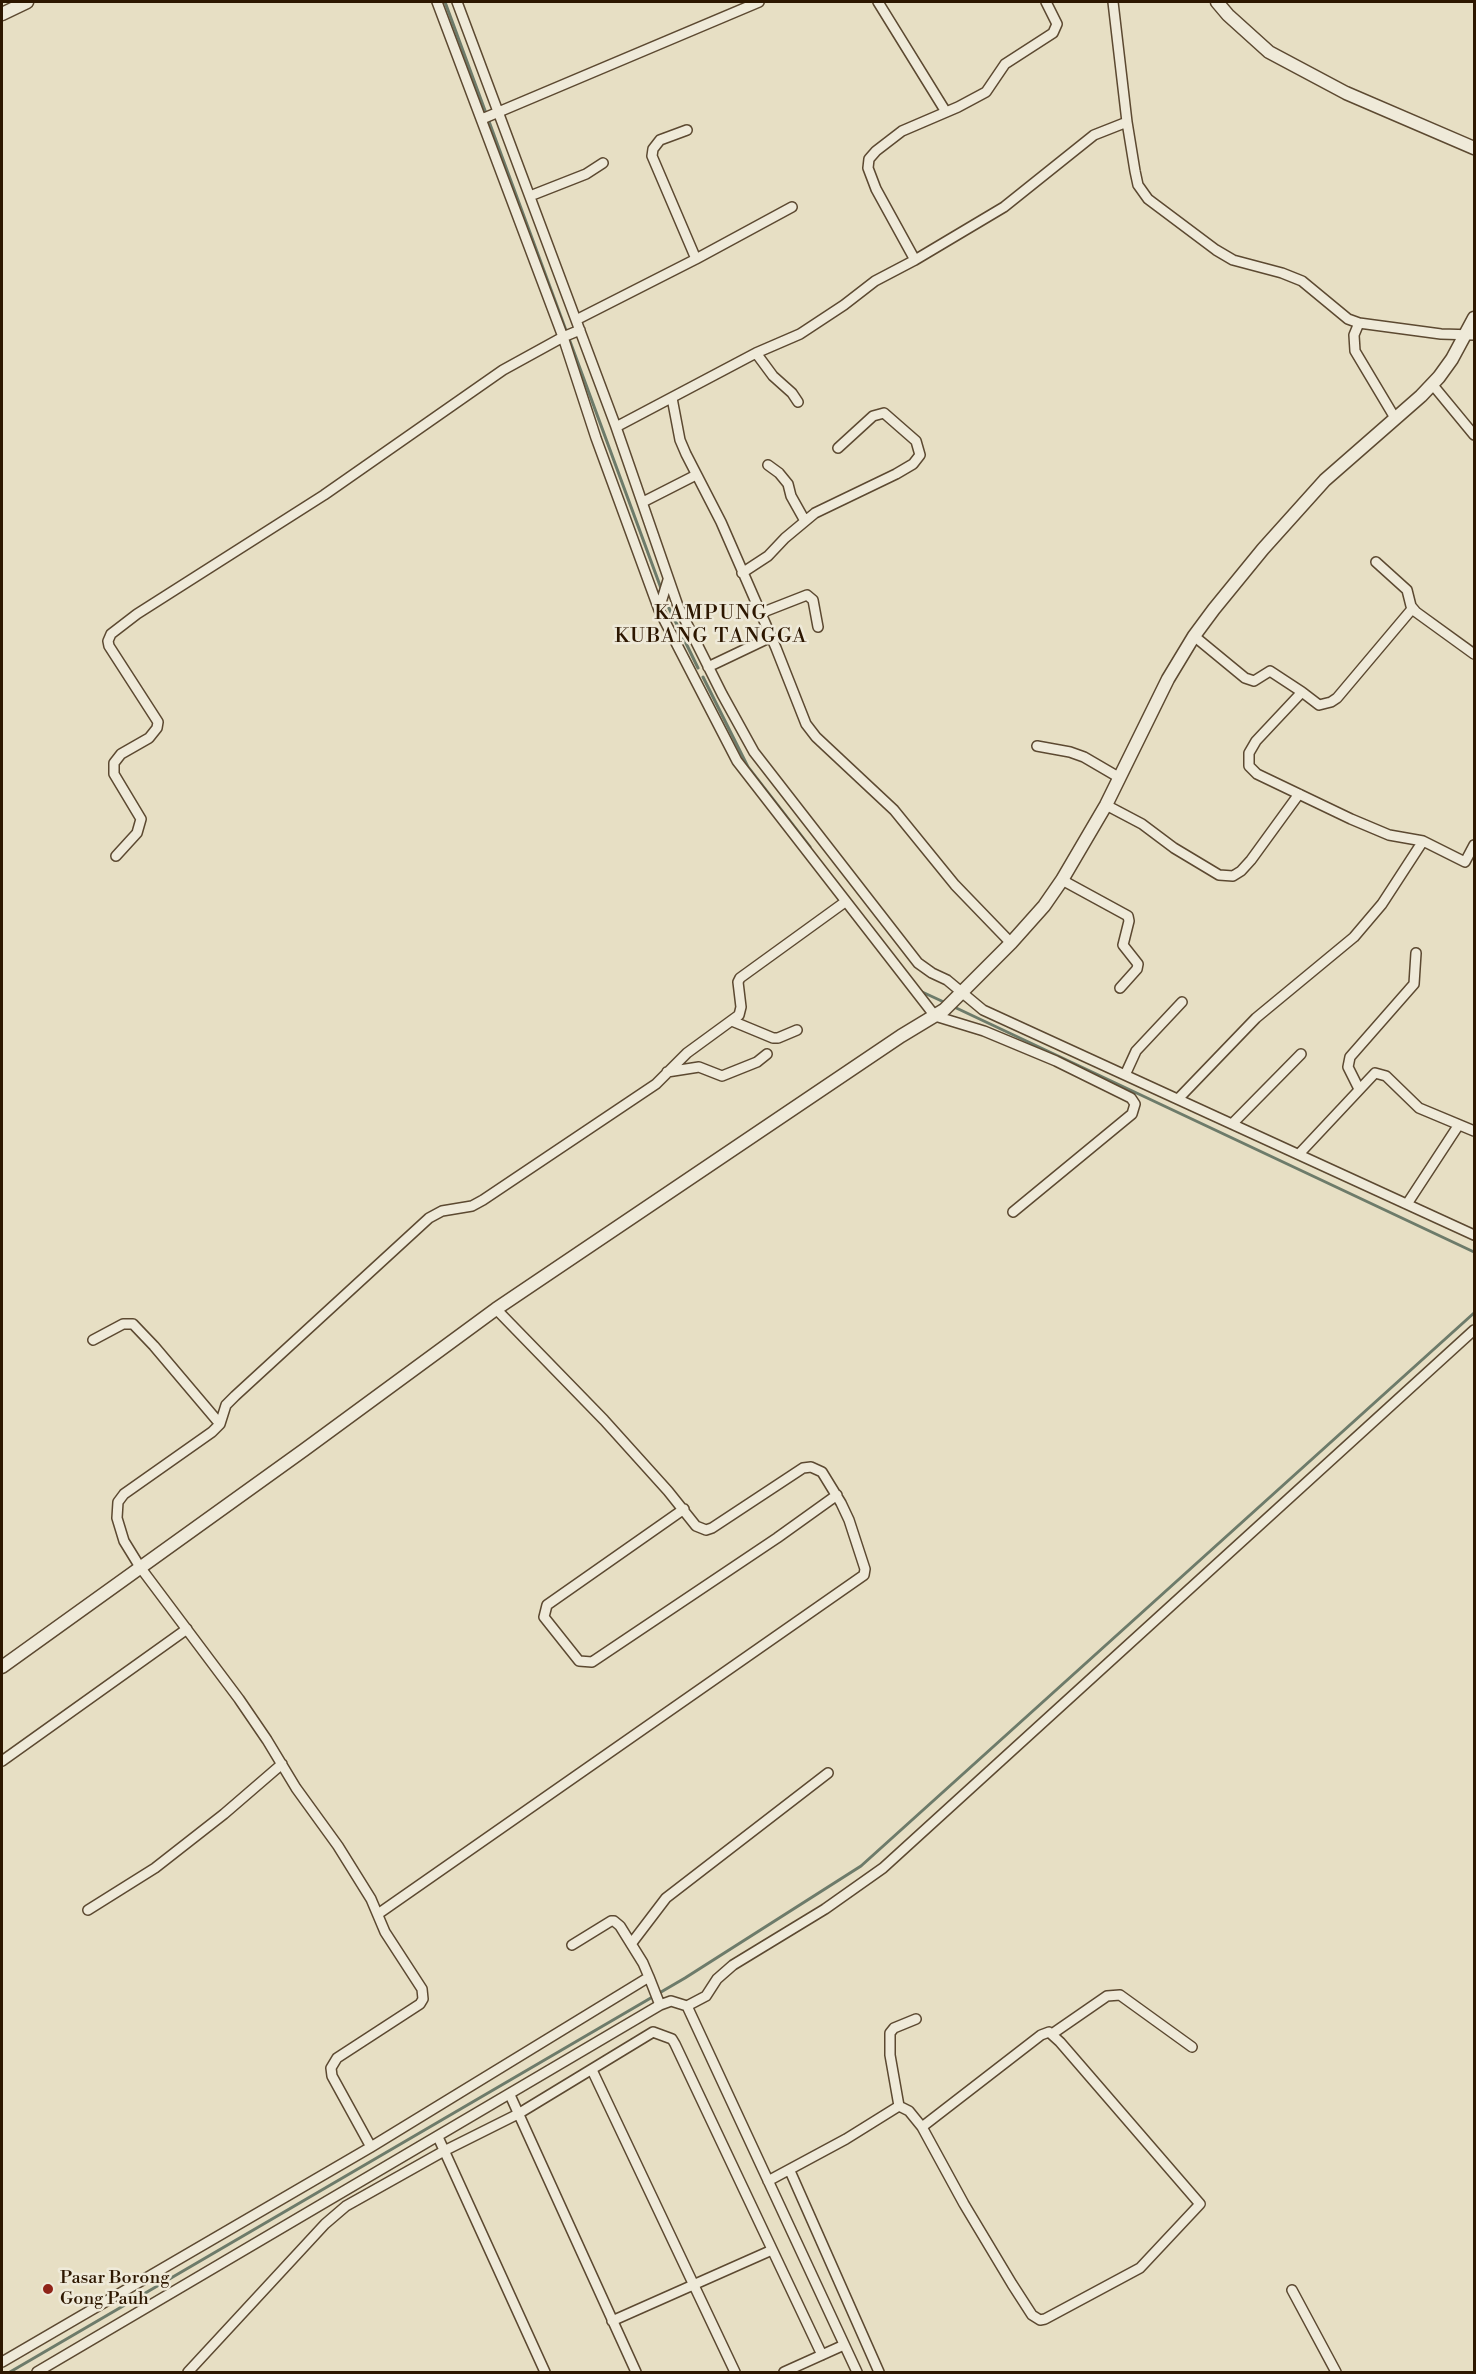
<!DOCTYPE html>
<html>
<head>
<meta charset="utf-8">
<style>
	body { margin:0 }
	#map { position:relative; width:1476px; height:2374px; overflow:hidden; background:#e7dfc4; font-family:"Libre Bodoni",serif }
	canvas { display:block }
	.frame { position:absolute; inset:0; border:3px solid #2d1700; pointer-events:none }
</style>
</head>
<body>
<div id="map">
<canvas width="1476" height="2374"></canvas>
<div class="frame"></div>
</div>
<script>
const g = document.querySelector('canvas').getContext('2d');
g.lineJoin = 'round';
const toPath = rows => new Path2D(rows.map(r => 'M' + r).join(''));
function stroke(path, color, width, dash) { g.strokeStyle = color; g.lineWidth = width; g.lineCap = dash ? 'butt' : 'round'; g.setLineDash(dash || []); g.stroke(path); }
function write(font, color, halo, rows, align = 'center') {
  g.font = font + ' "Libre Bodoni",serif'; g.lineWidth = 5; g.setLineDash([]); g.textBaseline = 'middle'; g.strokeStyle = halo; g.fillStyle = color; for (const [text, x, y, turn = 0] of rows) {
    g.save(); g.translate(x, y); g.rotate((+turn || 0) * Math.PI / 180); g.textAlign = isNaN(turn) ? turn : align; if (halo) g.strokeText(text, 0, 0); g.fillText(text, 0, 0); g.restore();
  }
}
stroke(toPath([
	[445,2,662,591],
	[665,600,698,668],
	[703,677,748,767,810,847],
	[920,991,946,1003],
	[952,1006,1474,1252],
	[10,2372,685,1978,861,1866,1474,1313]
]), '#6d7b6a', 3);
const minor = toPath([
	[437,2,563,337,596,438,659,610,737,761,935,1016,984,1031,1056,1061,1131,1098,1135,1104,1132,1114,1013,1212],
	[457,2,616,427,678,606,722,694,754,752,918,963,932,973,947,980,983,1010,1474,1235],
	[878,2,946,112],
	[1113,2,1127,122,1135,171,1138,185,1148,199,1216,250,1233,260,1282,273,1302,281,1348,319,1359,323,1441,334,1474,335],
	[482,119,759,2],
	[687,130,660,140,653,149,652,156,696,259],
	[530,196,586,174,603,163],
	[915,260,1004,207,1094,135,1127,122],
	[576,320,696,259,792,207],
	[1359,323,1354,335,1355,351,1395,418],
	[756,353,773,376,792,393,798,402],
	[1432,384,1474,435],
	[672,398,680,440,686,454,721,522,776,648,806,724,816,737,894,810,955,885,1011,943],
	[616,427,756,353,800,334,844,305,875,281,915,260,876,189,868,168,869,159,876,151,902,131,958,107,986,92,1005,64,1053,33,1057,24,1046,2],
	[768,465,779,473,788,484,791,496,805,521],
	[643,502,696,475],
	[1376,562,1407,590,1411,606,1416,612,1474,654],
	[742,573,768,556,785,538,815,513,896,474,913,464,920,455,916,441,884,413,873,416,838,448],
	[659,609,668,580],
	[761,613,807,595,813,600,818,627],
	[1194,636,1245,678,1254,681,1270,671,1302,692,1256,741,1249,753,1249,766,1257,774,1351,819,1389,835,1423,841,1465,862,1474,845],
	[708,667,771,637],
	[1302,692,1319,705,1331,702,1337,698,1412,609],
	[1037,746,1070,752,1084,757,1120,778],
	[1106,805,1142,824,1174,848,1219,875,1233,876,1241,871,1251,860,1299,794],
	[116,856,137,833,141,819,114,774,114,763,121,754,149,738,157,728,158,722,109,646,108,641,111,634,137,614,324,495,503,370,563,337,580,330],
	[1062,880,1128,916,1129,921,1123,945,1138,964,1137,969,1120,988],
	[732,1021,773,1038,778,1038,797,1030],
	[667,1072,699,1067,722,1076,757,1062,767,1054],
	[1125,1075,1136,1051,1182,1002],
	[1359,1089,1348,1067,1350,1057,1414,984,1416,953],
	[1178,1099,1256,1018,1354,937,1382,904,1423,841],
	[1232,1124,1301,1054],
	[1299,1154,1375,1073,1386,1076,1419,1108,1474,1131],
	[1407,1204,1458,1126],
	[93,1340,123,1324,133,1324,154,1346,220,1424],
	[684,1509,547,1605,544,1617,579,1661,592,1662,777,1538,837,1495],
	[2,1761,187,1629],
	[88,1910,155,1868,224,1814,282,1764],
	[378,1914,864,1575,865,1569,849,1520,841,1503,822,1472,811,1467,803,1468,712,1528,706,1530,696,1526,668,1491,604,1420,496,1309],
	[631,1944,666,1898,828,1773],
	[572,1945,611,1921,614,1921,620,1926,643,1963,649,1977],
	[687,2006,857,2372],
	[1052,2034,1107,1996,1120,1995,1192,2047],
	[592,2070,735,2372],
	[510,2095,636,2372],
	[899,2106,909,2111,922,2127,964,2204,1012,2284,1032,2315,1040,2320,1045,2319,1140,2268,1200,2204,1060,2042,1049,2032,1041,2035,922,2127],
	[899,2106,890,2055,890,2033,894,2028,916,2019],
	[438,2137,545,2372],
	[371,2147,332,2076,331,2068,337,2058,420,2004,423,1999,422,1989,385,1932,371,1899,338,1846,296,1788,267,1740,239,1699,140,1567,124,1541,117,1518,118,1502,124,1494,212,1432,220,1424,226,1405,235,1396,429,1218,442,1211,472,1206,483,1200,656,1084,687,1053,739,1015,741,1007,738,982,740,978,845,902],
	[790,2171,879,2372],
	[768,2181,846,2139,899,2106],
	[1292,2290,1336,2372],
	[612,2321,772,2250],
	[2,2362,371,2147,649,1977,660,2005],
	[37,2372,660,2005,671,2001,687,2006,706,1996,717,1979,733,1965,825,1909,883,1868,1474,1330],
	[188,2372,325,2224,346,2206,444,2151,518,2114,653,2032,672,2039,675,2044,822,2355],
	[784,2372,844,2345]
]);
const tertiary = toPath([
	[1217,2,1228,15,1269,52,1346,93,1474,148],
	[2,14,27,2],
	[2,1667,304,1450,496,1309,901,1036,944,1010,1011,943,1044,906,1062,880,1106,805,1168,679,1194,636,1214,609,1263,549,1325,480,1421,396,1439,377,1452,359,1474,318]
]);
stroke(minor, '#5c4931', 12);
stroke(tertiary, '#5c4931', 15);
stroke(minor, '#efead9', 9);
stroke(tertiary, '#efead9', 12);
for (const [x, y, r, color] of [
	[48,2289,6,"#8f2418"]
]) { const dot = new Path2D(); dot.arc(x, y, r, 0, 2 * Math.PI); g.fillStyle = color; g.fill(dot); stroke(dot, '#efead9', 2); }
write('18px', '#2d1700', '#efead9', [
	["Pasar Borong",60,2279],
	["Gong Pauh",60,2300]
], 'left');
g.letterSpacing = '1.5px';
write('20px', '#2d1700', '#efead9', [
	["KAMPUNG",711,614],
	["KUBANG TANGGA",711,637]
]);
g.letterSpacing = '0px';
</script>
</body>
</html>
